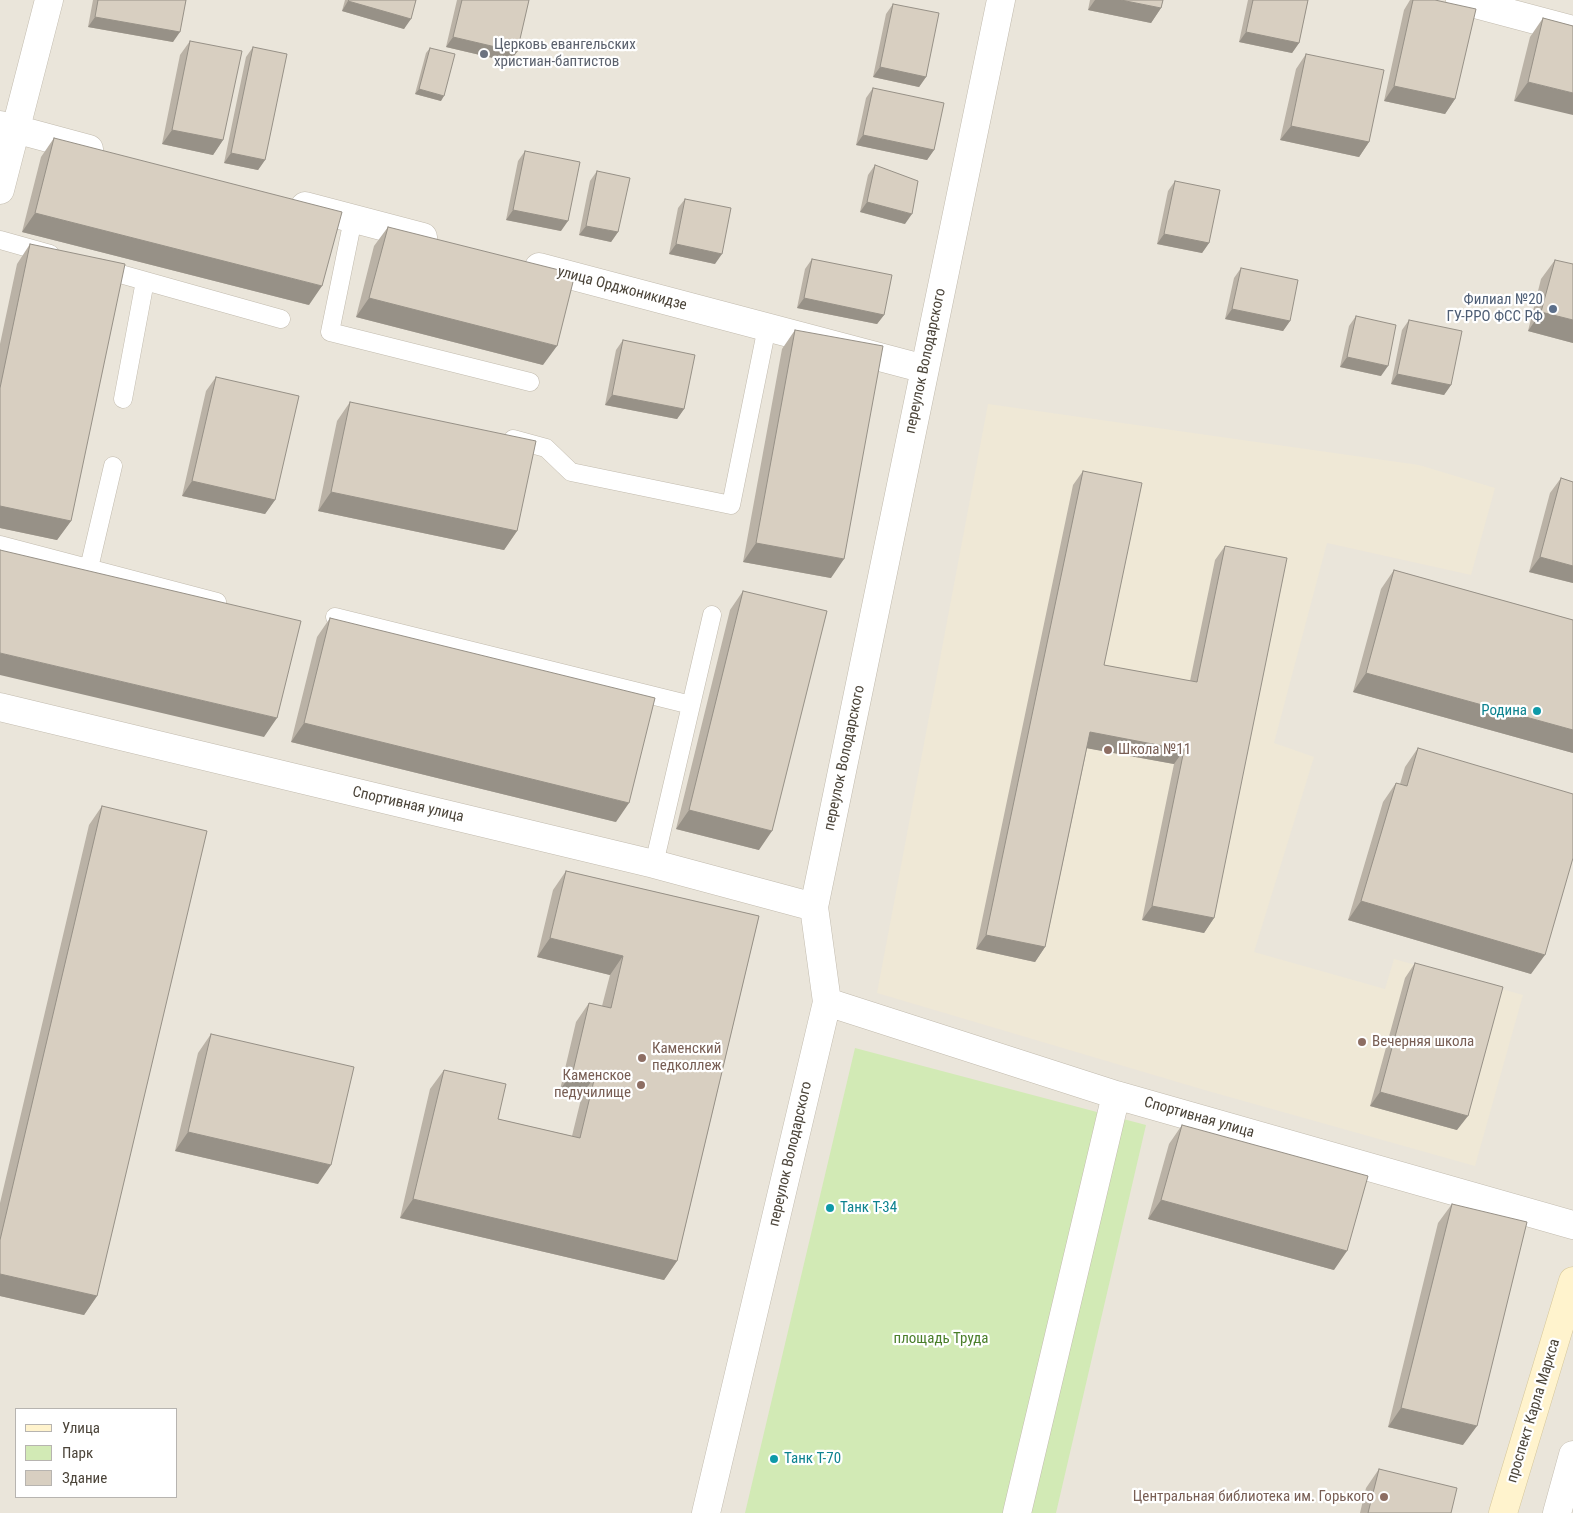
<!DOCTYPE html>
<html>
<head>
<meta charset="utf-8">
<style>
	body { margin:0 }
	#map { position:relative; width:1573px; height:1513px; overflow:hidden; background:#f6f3ec; font-family:"Roboto Condensed",sans-serif }
	canvas { display:block }
	.legend { position:absolute; left:15px; top:1408px; width:162px; height:90px; box-sizing:border-box; background:#fff; border:1px solid #b7b4b0; margin:0; padding:6px 9px; list-style:none; font-size:15px; color:#4b4439 }
	.legend li { display:flex; align-items:center; gap:10px; height:25px }
	.legend b { width:25px; border:1px solid #b7b4b0 }
</style>
</head>
<body>
<div id="map">
<canvas width="1573" height="1513"></canvas>
<ul class="legend">
<li><b style="height:6px;background:#fff3cd"></b>Улица</li>
<li><b style="height:14px;background:#d2eab5"></b>Парк</li>
<li><b style="height:14px;background:#d8cfc1"></b>Здание</li>
</ul>
</div>
<script>
const g = document.querySelector('canvas').getContext('2d');
g.lineJoin = 'round';
function fill(path, color) { g.fillStyle = color; g.fill(path, 'evenodd'); }
const toPath = rows => new Path2D(rows.map(r => 'M' + r).join(''));
function stroke(path, color, width, dash) { g.strokeStyle = color; g.lineWidth = width; g.lineCap = dash ? 'butt' : 'round'; g.setLineDash(dash || []); g.stroke(path); }
function write(font, color, halo, rows, align = 'center') {
  g.font = font + ' "Roboto Condensed",sans-serif'; g.lineWidth = 4.5; g.setLineDash([]); g.textBaseline = 'middle'; g.strokeStyle = halo; g.fillStyle = color; for (const [text, x, y, turn = 0] of rows) {
    g.save(); g.translate(x, y); g.rotate((+turn || 0) * Math.PI / 180); g.textAlign = isNaN(turn) ? turn : align; if (halo) g.strokeText(text, 0, 0); g.fillText(text, 0, 0); g.restore();
  }
}
fill(toPath([
	[0,0,1573,0,1573,1513,0,1513],
	[16,1409,176,1409,176,1497,16,1497]
]), '#eae5da');
fill(toPath([
	[988,404,1419,465,1495,488,1471,575,1327,543,1274,743,1314,757,1254,952,1385,989,1394,959,1523,995,1475,1166,1201,1089,877,993]
]), '#efe8d6');
fill(toPath([
	[855,1048,1146,1125,1056,1513,745,1513]
]), '#d2eab5');
const lane = toPath([
	[353,219,330,332,530,382],
	[0,240,50,254],
	[99,268,281,319],
	[123,399,145,281],
	[513,439,546,448,571,472,731,505,767,327],
	[0,545,217,602],
	[89,568,113,466],
	[335,617,691,705],
	[654,864,712,615]
]);
const street = toPath([
	[1460,0,1573,30],
	[0,125,89,149],
	[0,190,49,0],
	[305,206,423,237],
	[539,267,925,369],
	[0,707,654,864,814,907],
	[827,1002,1116,1095,1573,1225],
	[706,1513,827,1002,814,907,1001,0],
	[1017,1513,1116,1095],
	[1557,1513,1573,1455]
]);
const secondary = toPath([
	[1503,1513,1573,1281]
]);
stroke(lane, '#c2bbae', 19);
stroke(street, '#c2bbae', 29);
stroke(secondary, '#d6c79b', 29);
stroke(lane, '#fff', 18);
stroke(street, '#fff', 28);
stroke(secondary, '#fff3cd', 28);
fill(toPath([
	[93,0,186,0,173,42,88,27],
	[345,0,416,0,404,29,342,11],
	[457,0,529,0,510,62,446,47],
	[1090,0,1163,0,1161,8,1151,23,1088,10],
	[1248,0,1308,0,1299,43,1292,53,1239,42],
	[1410,0,1435,0,1455,99,1445,114,1384,101,1404,10],
	[893,4,926,77,919,87,873,77,886,14],
	[1543,18,1573,26,1514,101,1530,37],
	[190,41,223,140,213,155,162,144,180,55],
	[253,47,265,160,258,170,224,163,246,57],
	[430,48,441,101,415,94,426,53],
	[1306,54,1369,142,1359,157,1280,140,1296,69],
	[873,88,934,150,927,160,856,145,866,98],
	[54,138,309,305,22,232,41,157],
	[525,151,561,231,506,220,518,161],
	[875,165,905,224,860,212,868,175],
	[597,171,618,232,611,242,579,235,590,181],
	[1175,181,1209,243,1202,253,1157,244,1168,191],
	[685,199,715,264,669,254,678,208],
	[388,227,543,365,356,317,374,246],
	[30,244,71,521,57,540,0,528,0,344,17,264],
	[812,259,884,315,877,324,797,308,805,269],
	[1555,260,1573,343,1528,331,1541,279],
	[1241,268,1290,321,1283,331,1225,319,1234,278],
	[1356,316,1381,376,1340,367,1349,326],
	[1409,320,1451,385,1444,395,1391,384,1402,330],
	[795,330,831,578,743,562,782,349],
	[623,340,684,409,677,419,605,405,616,350],
	[216,377,275,500,265,514,182,496,206,391],
	[350,402,517,531,504,550,318,511,337,421],
	[1083,471,1104,665,1190,681,1215,560,1225,546,1214,918,1204,933,1142,920,1174,764,1087,748,1045,947,1035,962,976,949,1073,485],
	[1561,478,1573,482,1573,583,1529,572,1550,493],
	[1394,570,1573,620,1573,753,1353,692,1381,589],
	[743,591,759,850,676,829,730,610],
	[330,618,616,822,291,742,317,637],
	[1418,748,1531,974,1348,920,1383,802,1396,783,1400,784,1405,767],
	[102,806,97,1296,84,1315,0,1296,0,1203,89,825],
	[566,871,759,916,677,1261,664,1280,400,1218,430,1089,444,1070,498,1119,572,1136,582,1095,560,1090,576,1022,589,1003,602,1006,610,975,537,957,553,890],
	[1415,963,1457,1130,1370,1106,1405,978],
	[211,1034,318,1184,175,1151,198,1053],
	[1182,1125,1334,1270,1148,1219,1169,1144],
	[1452,1204,1463,1445,1388,1427,1438,1223],
	[1379,1469,1451,1513,1360,1513,1366,1488]
]), '#bab2a6');
fill(toPath([
	[1095,0,1121,0,1161,8,1151,23,1088,10],
	[348,1,411,19,404,29,342,11],
	[95,17,180,32,173,42,88,27],
	[1246,32,1299,43,1292,53,1239,42],
	[453,37,517,52,510,62,446,47],
	[880,67,926,77,919,87,873,77],
	[1528,82,1573,93,1573,115,1514,101],
	[1394,86,1455,99,1445,114,1384,101],
	[419,89,444,96,441,101,415,94],
	[1291,126,1369,142,1359,157,1280,140],
	[172,130,223,140,213,155,162,144],
	[863,135,934,150,927,160,856,145],
	[231,153,265,160,258,170,224,163],
	[867,202,912,214,905,224,860,212],
	[513,210,568,221,561,231,506,220],
	[35,213,322,286,309,305,22,232],
	[586,226,618,232,611,242,579,235],
	[1164,234,1209,243,1202,253,1157,244],
	[676,244,722,254,715,264,669,254],
	[369,298,557,346,543,365,356,317],
	[804,298,884,315,877,324,797,308],
	[1232,309,1290,321,1283,331,1225,319],
	[1541,312,1573,320,1573,343,1528,331],
	[1347,357,1388,366,1381,376,1340,367],
	[1397,374,1451,385,1444,395,1391,384],
	[612,395,684,409,677,419,605,405],
	[192,481,275,500,265,514,182,496],
	[331,492,517,531,504,550,318,511],
	[0,506,71,521,57,540,0,528],
	[756,543,844,559,831,578,743,562],
	[1540,557,1573,566,1573,583,1529,572],
	[0,653,277,718,264,737,0,675],
	[1366,673,1573,730,1573,753,1353,692],
	[304,723,629,803,616,822,291,742],
	[1090,732,1184,750,1174,764,1080,747],
	[689,810,772,831,759,850,676,829],
	[1361,901,1545,955,1531,974,1348,920],
	[1152,906,1214,918,1204,933,1142,920],
	[986,935,1045,947,1035,962,976,949],
	[550,938,623,956,610,975,537,957],
	[573,1071,595,1076,582,1095,560,1090],
	[1380,1092,1468,1116,1457,1130,1370,1106],
	[188,1132,331,1165,318,1184,175,1151],
	[413,1199,677,1261,664,1280,400,1218],
	[1161,1200,1347,1251,1334,1270,1148,1219],
	[0,1274,97,1296,84,1315,0,1296],
	[1401,1408,1477,1426,1463,1445,1388,1427]
]), '#979187');
const building = toPath([
	[98,0,186,0,180,32,95,17,98,0],
	[349,0,416,0,411,19,348,1,349,0],
	[462,0,529,0,517,52,453,37,462,0],
	[1121,0,1163,0,1161,8,1121,0],
	[1253,0,1308,0,1299,43,1246,32,1253,0],
	[1413,0,1435,0,1476,9,1455,99,1394,86,1413,0],
	[893,4,939,13,926,77,880,67,893,4],
	[1543,18,1573,26,1573,93,1528,82,1543,18],
	[190,41,242,51,223,140,172,130,190,41],
	[253,47,287,54,265,160,231,153,253,47],
	[430,48,455,54,444,96,419,89,430,48],
	[1306,54,1384,70,1369,142,1291,126,1306,54],
	[873,88,944,103,934,150,863,135,873,88],
	[54,138,342,212,322,286,35,213,54,138],
	[525,151,580,162,568,221,513,210,525,151],
	[875,165,918,181,912,214,867,202,875,165],
	[597,171,630,178,618,232,586,226,597,171],
	[1175,181,1220,190,1209,243,1164,234,1175,181],
	[685,199,731,208,722,254,676,244,685,199],
	[388,227,575,274,557,346,369,298,388,227],
	[30,244,125,264,71,521,0,506,0,388,30,244],
	[812,259,892,275,884,315,804,298,812,259],
	[1555,260,1573,264,1573,320,1541,312,1555,260],
	[1241,268,1298,280,1290,321,1232,309,1241,268],
	[1356,316,1396,325,1388,366,1347,357,1356,316],
	[1409,320,1462,331,1451,385,1397,374,1409,320],
	[795,330,883,346,844,559,756,543,795,330],
	[623,340,695,355,684,409,612,395,623,340],
	[216,377,299,396,275,500,192,481,216,377],
	[350,402,536,441,517,531,331,492,350,402],
	[1083,471,1142,483,1104,665,1197,682,1225,546,1287,558,1214,918,1152,906,1184,750,1090,732,1045,947,986,935,1083,471],
	[1561,478,1573,482,1573,566,1540,557,1561,478],
	[0,550,301,621,277,718,0,653,0,550],
	[1394,570,1573,620,1573,730,1366,673,1394,570],
	[743,591,827,611,772,831,689,810,743,591],
	[330,618,655,698,629,803,304,723,330,618],
	[1418,748,1573,794,1573,858,1545,955,1361,901,1396,783,1407,786,1418,748],
	[102,806,207,831,97,1296,0,1274,0,1240,102,806],
	[566,871,759,916,677,1261,413,1199,444,1070,506,1084,498,1119,580,1138,595,1076,573,1071,589,1003,611,1008,623,956,550,938,566,871],
	[1415,963,1503,987,1468,1116,1380,1092,1415,963],
	[211,1034,354,1067,331,1165,188,1132,211,1034],
	[1182,1125,1368,1176,1347,1251,1161,1200,1182,1125],
	[1452,1204,1527,1222,1477,1426,1401,1408,1452,1204],
	[1379,1469,1457,1488,1451,1513,1368,1513,1379,1469]
]);
fill(building, '#d8cfc1');
stroke(building, '#979187', 1);
for (const [x, y, r, color] of [
	[484,54,5,"#6b7280"],
	[1553,309,5,"#5c6f8a"],
	[1537,711,5,"#0f9aa8"],
	[1108,750,5,"#8d6e63"],
	[1362,1042,5,"#8d6e63"],
	[642,1058,5,"#8d6e63"],
	[641,1085,5,"#8d6e63"],
	[830,1208,5,"#0f9aa8"],
	[774,1459,5,"#0f9aa8"],
	[1384,1497,5,"#8d6e63"]
]) { const dot = new Path2D(); dot.arc(x, y, r, 0, 2 * Math.PI); g.fillStyle = color; g.fill(dot); stroke(dot, '#fff', 2); }
write('15px', '#5b616d', '#fff', [
	["Церковь евангельских",494,45],
	["христиан-баптистов",494,62]
], 'left');
write('15px', '#4b4439', '#fff', [
	["улица Орджоникидзе",622,289,15],
	["переулок Володарского",926,361,-78],
	["переулок Володарского",845,758,-78],
	["Спортивная улица",408,805,13],
	["Спортивная улица",1199,1118,16],
	["переулок Володарского",791,1154,-77],
	["проспект Карла Маркса",1534,1411,-73]
]);
write('15px', '#4e5e75', '#fff', [
	["Филиал №20",1543,300],
	["ГУ-РРО ФСС РФ",1543,317]
], 'right');
write('15px', '#0d838f', '#fff', [
	["Родина",1527,711,"right"],
	["Танк Т-34",840,1208],
	["Танк Т-70",784,1459]
], 'left');
write('15px', '#785e54', '#fff', [
	["Школа №11",1118,750],
	["Вечерняя школа",1372,1042],
	["Каменский",652,1049],
	["педколлеж",652,1066],
	["Каменское",631,1076,"right"],
	["педучилище",631,1093,"right"],
	["Центральная библиотека им. Горького",1374,1497,"right"]
], 'left');
write('15px', '#4a7f2a', '#fff', [
	["площадь Труда",941,1339]
]);
</script>
</body>
</html>
